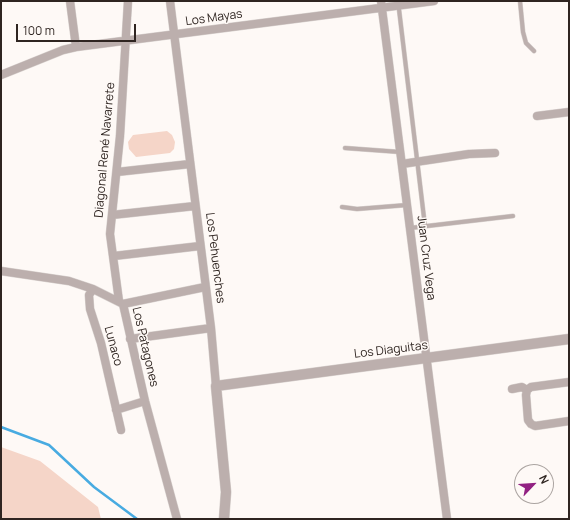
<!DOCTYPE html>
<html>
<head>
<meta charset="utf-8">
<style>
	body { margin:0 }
	#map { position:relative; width:570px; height:520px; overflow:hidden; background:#fef9f6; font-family:Manrope,sans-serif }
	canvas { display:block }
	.frame { position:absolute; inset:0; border:2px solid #2f2521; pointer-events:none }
	.north { position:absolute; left:514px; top:464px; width:40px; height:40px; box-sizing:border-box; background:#fef9f6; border:1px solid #aba4a1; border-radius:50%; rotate:65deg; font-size:11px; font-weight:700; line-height:16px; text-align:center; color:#2f2521 }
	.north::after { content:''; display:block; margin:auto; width:14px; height:18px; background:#922182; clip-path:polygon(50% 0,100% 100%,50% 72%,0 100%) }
	.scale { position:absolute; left:16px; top:24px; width:120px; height:18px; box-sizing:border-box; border:2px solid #2f2521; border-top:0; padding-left:5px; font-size:12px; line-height:14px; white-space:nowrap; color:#2f2521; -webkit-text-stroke:3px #fef9f6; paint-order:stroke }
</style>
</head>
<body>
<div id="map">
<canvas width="570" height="520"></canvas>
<div class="frame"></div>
<div class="north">N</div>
<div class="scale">100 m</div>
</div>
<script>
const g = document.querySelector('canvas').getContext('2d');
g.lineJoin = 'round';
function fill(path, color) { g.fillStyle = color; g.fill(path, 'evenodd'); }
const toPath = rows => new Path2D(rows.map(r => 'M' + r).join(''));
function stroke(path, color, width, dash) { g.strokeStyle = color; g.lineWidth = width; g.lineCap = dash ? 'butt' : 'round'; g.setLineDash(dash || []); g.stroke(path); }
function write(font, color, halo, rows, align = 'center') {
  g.font = font + ' Manrope,sans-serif'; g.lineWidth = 3; g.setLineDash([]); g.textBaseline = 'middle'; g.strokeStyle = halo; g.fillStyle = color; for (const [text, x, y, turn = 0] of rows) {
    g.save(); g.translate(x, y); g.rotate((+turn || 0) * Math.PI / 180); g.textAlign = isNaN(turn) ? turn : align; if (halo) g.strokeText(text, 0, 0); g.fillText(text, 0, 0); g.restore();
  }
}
fill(toPath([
	[167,131,172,135,175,142,174,149,170,153,136,157,129,149,128,142,133,135],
	[1,447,40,461,98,507,101,519,1,519]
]), '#f5d5c8');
stroke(toPath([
	[1,427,49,445,94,487,137,519]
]), '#48abe1', 2.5);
const service = toPath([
	[398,1,425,226],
	[520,1,523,32,526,43,534,51],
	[345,148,400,152],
	[342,207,357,209,407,205],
	[410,228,513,216]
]);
const minor = toPath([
	[70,1,76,47],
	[170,1,211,328,216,386],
	[381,1,447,519],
	[1,75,63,50,76,47,434,1],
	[537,116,569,112],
	[402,164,469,154,495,153],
	[117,172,190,164],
	[112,215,195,206],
	[114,256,200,246],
	[1,271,69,281,93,289,123,304,145,401,177,519],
	[93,289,89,295,90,309,101,343,121,430],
	[119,301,110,234,120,136,128,1],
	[123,304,205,287],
	[130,339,211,328],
	[569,382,531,387,527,390,526,395,528,420,531,424,535,426,569,421],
	[512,389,522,387,527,390],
	[116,410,145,401]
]);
const tertiary = toPath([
	[224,519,226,492,216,386,569,339]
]);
stroke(service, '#d9d3d0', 5);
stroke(minor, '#d9d3d0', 9);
stroke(tertiary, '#d9d3d0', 11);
stroke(service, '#bcafad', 4);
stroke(minor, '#bcafad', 8);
stroke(tertiary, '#bcafad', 10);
write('12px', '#2f2521', '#fef9f6', [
	["Los Mayas",214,18,-8],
	["Diagonal René Navarrete",105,150,-85],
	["Los Pehuenches",215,258,83],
	["Juan Cruz Vega",426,258,83],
	["Lunaco",113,346,75],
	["Los Patagones",145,347,77],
	["Los Diaguitas",391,350,-7]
]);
</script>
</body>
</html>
